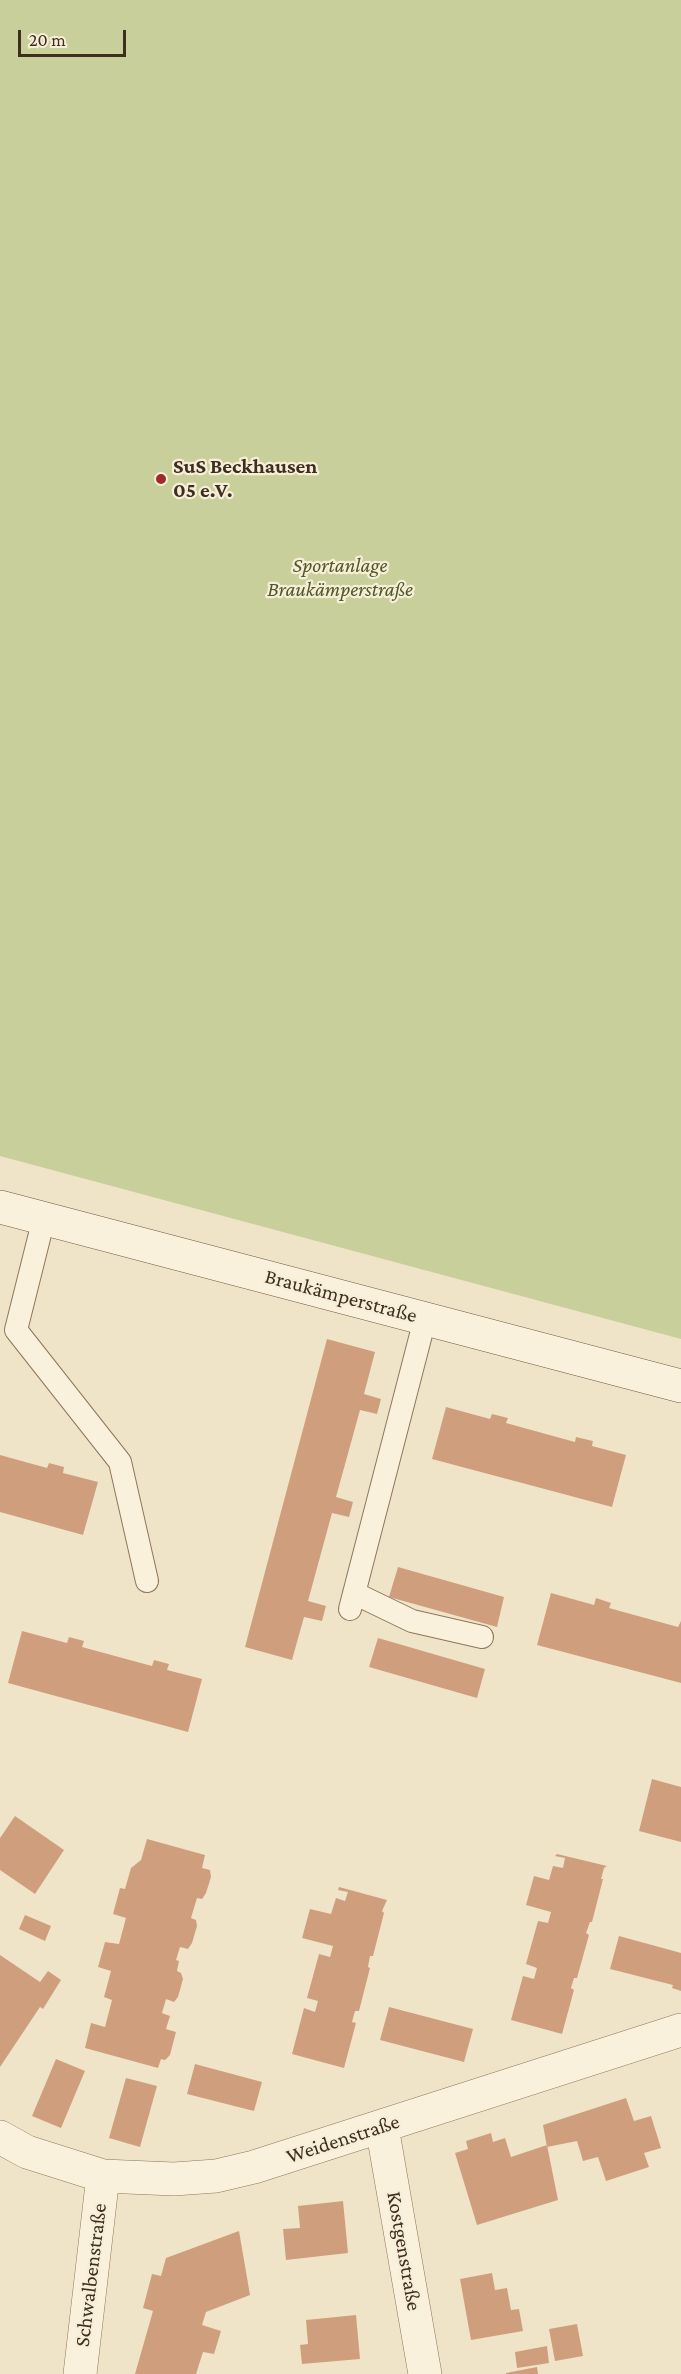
<!DOCTYPE html>
<html>
<head>
<meta charset="utf-8">
<style>
	body { margin:0 }
	#map { position:relative; width:681px; height:2374px; overflow:hidden; background:#f0e4c8; font-family:"Crimson Pro",serif }
	canvas { display:block }
	.scale { position:absolute; left:18px; top:30px; width:108px; height:27px; box-sizing:border-box; border:3px solid #3d2e20; border-top:0; padding-left:8px; font-size:18px; line-height:21px; white-space:nowrap; color:#3d2e20; -webkit-text-stroke:4px #f7eed8; paint-order:stroke }
</style>
</head>
<body>
<div id="map">
<canvas width="681" height="2374"></canvas>
<div class="scale">20 m</div>
</div>
<script>
const g = document.querySelector('canvas').getContext('2d');
g.lineJoin = 'round';
function fill(path, color) { g.fillStyle = color; g.fill(path, 'evenodd'); }
const toPath = rows => new Path2D(rows.map(r => 'M' + r).join(''));
function stroke(path, color, width, dash) { g.strokeStyle = color; g.lineWidth = width; g.lineCap = dash ? 'butt' : 'round'; g.setLineDash(dash || []); g.stroke(path); }
function write(font, color, halo, rows, align = 'center') {
  g.font = font + ' "Crimson Pro",serif'; g.lineWidth = 4.5; g.setLineDash([]); g.textBaseline = 'middle'; g.strokeStyle = halo; g.fillStyle = color; for (const [text, x, y, turn = 0] of rows) {
    g.save(); g.translate(x, y); g.rotate((+turn || 0) * Math.PI / 180); g.textAlign = isNaN(turn) ? turn : align; if (halo) g.strokeText(text, 0, 0); g.fillText(text, 0, 0); g.restore();
  }
}
fill(toPath([
	[0,0,681,0,681,1339,0,1156]
]), '#c9cf9b');
fill(toPath([
	[327,1339,375,1352,364,1394,381,1399,377,1414,360,1410,336,1497,353,1502,349,1517,332,1513,308,1601,326,1606,322,1621,304,1617,292,1660,245,1647],
	[446,1407,490,1419,492,1414,508,1418,506,1423,575,1442,576,1437,593,1441,592,1446,626,1455,612,1507,432,1459],
	[0,1455,47,1468,49,1463,64,1467,63,1473,98,1482,83,1535,0,1512],
	[398,1567,504,1597,497,1627,389,1597],
	[551,1593,594,1605,596,1598,611,1603,609,1608,678,1627,681,1621,681,1683,537,1645],
	[22,1631,67,1643,69,1637,84,1641,82,1647,152,1666,154,1660,169,1664,167,1670,202,1679,188,1732,8,1683],
	[378,1638,485,1669,477,1698,369,1667],
	[652,1779,681,1787,681,1842,639,1831],
	[15,1816,64,1850,35,1894,0,1870,0,1838],
	[147,1839,205,1855,202,1868,210,1870,211,1877,206,1893,202,1899,197,1898,191,1918,196,1920,197,1926,192,1943,188,1949,180,1947,176,1960,179,1961,177,1971,181,1973,183,1979,178,1997,174,2002,166,1999,162,2013,170,2016,166,2029,176,2032,170,2055,165,2060,161,2059,158,2068,85,2048,91,2023,105,2027,112,2000,104,1997,111,1971,98,1967,105,1942,119,1944,126,1918,113,1914,120,1888,125,1889,131,1868,141,1860],
	[557,1854,607,1866,604,1868,601,1879,603,1879,592,1922,590,1922,586,1933,589,1935,577,1978,574,1978,571,1988,574,1990,562,2034,511,2020,523,1976,534,1979,537,1968,526,1964,538,1921,548,1923,551,1912,526,1905,534,1876,549,1880,553,1866,563,1868,565,1858,555,1856],
	[339,1887,387,1900,382,1911,384,1913,373,1956,370,1956,368,1967,370,1968,359,2011,355,2011,352,2022,356,2023,344,2068,292,2054,304,2008,315,2012,318,2001,307,1998,319,1954,330,1957,333,1946,302,1938,310,1909,331,1914,336,1898,345,1901,348,1892,338,1890],
	[25,1915,51,1926,45,1941,19,1929],
	[619,1936,681,1953,681,1991,672,1988,673,1985,610,1969],
	[0,1955,40,1982,48,1971,61,1980,43,2009,40,2007,0,2067],
	[389,2007,473,2029,464,2062,380,2040],
	[56,2059,85,2071,61,2128,32,2116],
	[195,2064,262,2082,254,2111,187,2094],
	[126,2078,157,2086,140,2147,109,2138],
	[626,2098,634,2121,651,2116,661,2148,644,2153,649,2167,606,2181,598,2157,583,2161,577,2141,547,2147,543,2125],
	[491,2133,493,2142,505,2138,511,2157,547,2145,558,2200,477,2225,455,2153,468,2149,466,2141],
	[343,2201,348,2253,286,2260,283,2229,300,2228,298,2206],
	[239,2231,250,2295,206,2312,202,2325,221,2331,214,2354,203,2352,196,2374,135,2374,153,2311,143,2308,152,2274,161,2276,166,2258],
	[492,2273,495,2290,507,2288,511,2310,519,2309,523,2331,471,2340,460,2279],
	[356,2315,360,2359,302,2364,300,2345,308,2344,306,2320],
	[577,2324,583,2356,555,2361,549,2329],
	[547,2346,549,2363,517,2368,515,2352],
	[537,2367,538,2374,506,2374,506,2373]
]), '#cf9f7d');
const lane = toPath([
	[44,1218,16,1330,120,1462,147,1581],
	[354,1593,412,1621,482,1637],
	[350,1609,425,1319]
]);
const street = toPath([
	[382,2127,425,2374],
	[0,2137,27,2152,103,2176,174,2179,216,2176,254,2167,681,2030],
	[80,2374,103,2176]
]);
const secondary = toPath([
	[0,1207,681,1386]
]);
stroke(lane, '#8d765c', 24);
stroke(street, '#8d765c', 34);
stroke(secondary, '#6f573f', 34);
stroke(lane, '#faf1dc', 22);
stroke(street, '#faf1dc', 33);
stroke(secondary, '#faf1dc', 33);
for (const [x, y, r, color] of [
	[161,479,6,"#9e2a2b"]
]) { const dot = new Path2D(); dot.arc(x, y, r, 0, 2 * Math.PI); g.fillStyle = color; g.fill(dot); stroke(dot, '#f7eed8', 2); }
write('bold 21px', '#3d2e20', '#f7eed8', [
	["SuS Beckhausen",173,467],
	["05 e.V.",173,491]
], 'left');
write('italic 21px', '#4d5a26', '#f7eed8', [
	["Sportanlage",340,566],
	["Braukämperstraße",340,590]
]);
write('21px', '#3d2e20', '#f7eed8', [
	["Braukämperstraße",341,1296,15],
	["Weidenstraße",343,2139,-18],
	["Kostgenstraße",404,2251,80],
	["Schwalbenstraße",91,2275,-83]
]);
</script>
</body>
</html>
